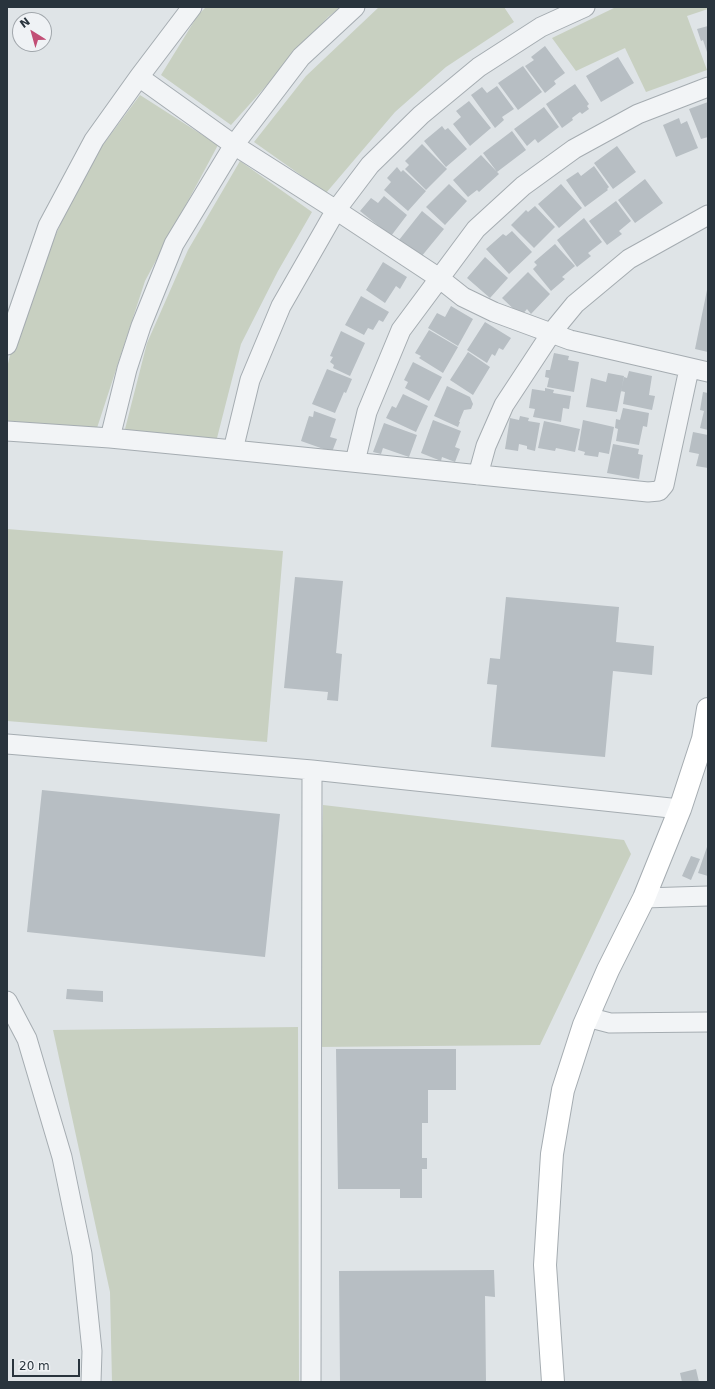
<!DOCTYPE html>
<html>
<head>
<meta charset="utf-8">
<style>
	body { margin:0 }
	#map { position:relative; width:715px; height:1389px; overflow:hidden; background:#dfe4e7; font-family:"DejaVu Sans",sans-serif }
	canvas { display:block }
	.frame { position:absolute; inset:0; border:8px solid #29343d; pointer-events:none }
	.north { position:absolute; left:12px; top:12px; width:40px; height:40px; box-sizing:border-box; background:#eff2f5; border:1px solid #a0a6ab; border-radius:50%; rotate:323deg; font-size:11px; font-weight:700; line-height:16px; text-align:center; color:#29343d }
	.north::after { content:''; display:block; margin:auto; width:14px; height:18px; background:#c24e76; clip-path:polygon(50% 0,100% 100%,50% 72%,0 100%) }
	.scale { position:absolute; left:12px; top:1359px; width:68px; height:18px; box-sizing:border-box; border:2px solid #29343d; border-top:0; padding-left:5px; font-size:12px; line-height:14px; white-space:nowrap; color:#29343d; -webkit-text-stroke:3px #eff2f5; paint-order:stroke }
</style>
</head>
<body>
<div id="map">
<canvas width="715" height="1389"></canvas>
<div class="frame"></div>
<div class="north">N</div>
<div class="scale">20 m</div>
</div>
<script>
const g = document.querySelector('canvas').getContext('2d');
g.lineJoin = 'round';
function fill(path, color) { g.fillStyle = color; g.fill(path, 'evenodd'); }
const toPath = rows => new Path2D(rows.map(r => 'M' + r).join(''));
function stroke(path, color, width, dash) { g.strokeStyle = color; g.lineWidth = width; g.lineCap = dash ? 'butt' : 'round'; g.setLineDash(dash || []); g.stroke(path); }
fill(toPath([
	[206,7,341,7,328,17,231,125,161,75,198,15],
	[379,7,504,7,514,22,446,67,395,112,326,193,254,142,306,76],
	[616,7,708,7,708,9,687,16,707,70,646,92,625,48,576,71,552,38],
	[140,95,218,145,145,281,97,428,7,421,7,368,15,334,49,250,85,169],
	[240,161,312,212,278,271,241,344,216,442,124,433,147,343,188,250],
	[7,529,283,551,267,742,7,721],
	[323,805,624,840,631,854,540,1045,315,1047],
	[298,1027,299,1382,112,1382,110,1292,53,1030]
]), '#c8d0c1');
fill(toPath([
	[708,26,708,52,707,52,703,40,701,41,697,29],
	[545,46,565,73,554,81,556,84,545,93,525,66,534,60,531,57],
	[618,57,634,83,601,102,586,76],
	[523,66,542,92,518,110,498,83],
	[575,84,589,104,587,106,589,109,582,114,580,112,572,118,573,120,562,128,546,104],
	[497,86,514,109,502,117,504,120,495,128,471,95,482,87,487,93],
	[469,101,491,128,470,146,453,124,461,117,456,111],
	[708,102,708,137,701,139,689,109],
	[544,107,559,127,538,143,535,139,527,146,514,129],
	[679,118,681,124,687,121,698,148,676,157,663,125],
	[442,126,445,130,448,128,467,149,446,167,424,141],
	[512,131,526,150,497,172,483,153],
	[422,144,447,169,426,190,405,169,409,165,405,161],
	[617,146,636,172,613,189,594,163],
	[481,155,499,174,479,192,477,190,468,197,453,180],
	[594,166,609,187,607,189,608,190,585,207,566,180,578,172,581,176],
	[397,167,401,172,403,170,426,191,408,211,384,190,391,182,387,178],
	[645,179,663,203,635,223,618,200],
	[449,184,467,201,445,225,426,207],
	[561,184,582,208,559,228,538,204],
	[384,196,407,215,391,236,360,211,371,198,378,203],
	[616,201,631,221,619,231,622,234,607,245,589,221],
	[535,206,555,227,534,248,511,225,526,210,528,212],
	[422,211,444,229,421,257,399,240],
	[584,218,602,242,588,253,591,256,577,267,557,240],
	[512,231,532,252,509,274,486,249,503,234,506,236],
	[555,244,575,266,562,277,565,279,551,291,533,269,537,265,534,262],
	[485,257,508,278,490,298,467,278],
	[383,262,407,277,400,289,396,286,385,303,366,290],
	[528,272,550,294,531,314,527,309,521,316,502,298],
	[707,290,708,290,708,352,695,349],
	[361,296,389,312,383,322,379,320,373,330,368,328,364,335,345,325],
	[451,306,473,319,458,346,428,328,437,313,445,317],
	[485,322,511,338,503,350,499,348,495,356,492,354,487,363,467,350],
	[429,330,458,347,443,373,419,358,421,356,415,353],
	[341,331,365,343,350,376,333,368,334,365,330,362,333,357,330,356],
	[468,352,490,367,473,395,450,380],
	[554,353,569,356,568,360,579,362,574,392,547,387,549,378,545,377,546,370,550,370],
	[413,362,442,377,429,401,405,388,408,382,404,380],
	[327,369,352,379,346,393,344,392,335,413,312,404],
	[629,371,652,376,649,395,655,396,652,410,623,404,625,392,621,391,624,377,627,378],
	[608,373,624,376,617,412,586,407,591,378,606,382],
	[447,386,470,397,473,404,471,409,464,410,459,422,460,422,458,427,434,416],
	[545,388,554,390,553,393,571,396,569,409,563,408,561,422,533,417,535,409,529,408,532,389,545,391],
	[703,392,708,393,708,430,700,428,704,411,700,410],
	[403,394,428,406,416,432,386,418,392,406,396,408],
	[623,408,649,413,647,427,643,426,639,445,616,441,618,429,615,428,616,419,620,420],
	[314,411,336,419,330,437,337,439,332,452,301,441,309,416,313,417],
	[520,416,529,418,528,421,540,423,535,451,527,449,527,446,519,444,518,451,505,449,510,418,519,420],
	[433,420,461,431,455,447,460,449,455,462,442,457,441,461,421,453],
	[583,420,614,427,609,454,599,452,598,457,584,455,585,452,578,450],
	[544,421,580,429,575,452,556,448,555,451,538,448],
	[384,423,417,435,409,457,383,448,381,454,373,452],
	[693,432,708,435,708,468,696,466,699,454,689,452],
	[613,444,639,449,638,454,643,455,639,479,607,473],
	[295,577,343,581,336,653,342,654,338,701,327,700,328,692,284,688],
	[506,597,619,607,616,642,654,646,652,675,613,671,605,757,491,747,497,685,487,684,490,658,500,659],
	[42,790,280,814,265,957,27,932],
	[708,844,708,876,698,873],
	[691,856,700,859,691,880,682,876],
	[67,989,103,991,103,1002,66,999],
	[336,1049,456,1049,456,1090,428,1090,428,1123,422,1123,422,1158,427,1158,427,1169,422,1169,422,1198,400,1198,400,1189,338,1189],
	[494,1270,495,1297,485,1296,486,1382,340,1382,339,1271],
	[696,1369,699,1382,682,1382,680,1373]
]), '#b7bec3');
const street = toPath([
	[139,77,234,145,336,210,439,278,463,297,494,312,570,340,708,372],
	[7,345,48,226,94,140,139,77,192,7],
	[7,431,110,438,233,450,648,492,659,491,664,485,689,369],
	[110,438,127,369,141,326,174,244,234,145,301,57,355,7],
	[233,450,250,380,281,306,336,210,370,165,421,115,479,67,541,27,585,7],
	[355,462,367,412,401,330,476,229,523,186,574,149,638,114,708,87],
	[478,475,486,446,504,405,552,332,575,304,629,259,708,215],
	[7,744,312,770,680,809],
	[644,898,708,896],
	[7,1001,27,1039,62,1157,82,1254,92,1351,91,1382],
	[587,1017,610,1023,708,1022],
	[311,1382,312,770]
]);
const secondary = toPath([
	[553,1382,545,1265,552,1154,563,1090,584,1025,608,970,644,898,680,809,703,739,708,709]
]);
stroke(street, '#a5acb1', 21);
stroke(secondary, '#a5acb1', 24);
stroke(street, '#f2f4f6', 19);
stroke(secondary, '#fff', 22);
</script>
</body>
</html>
